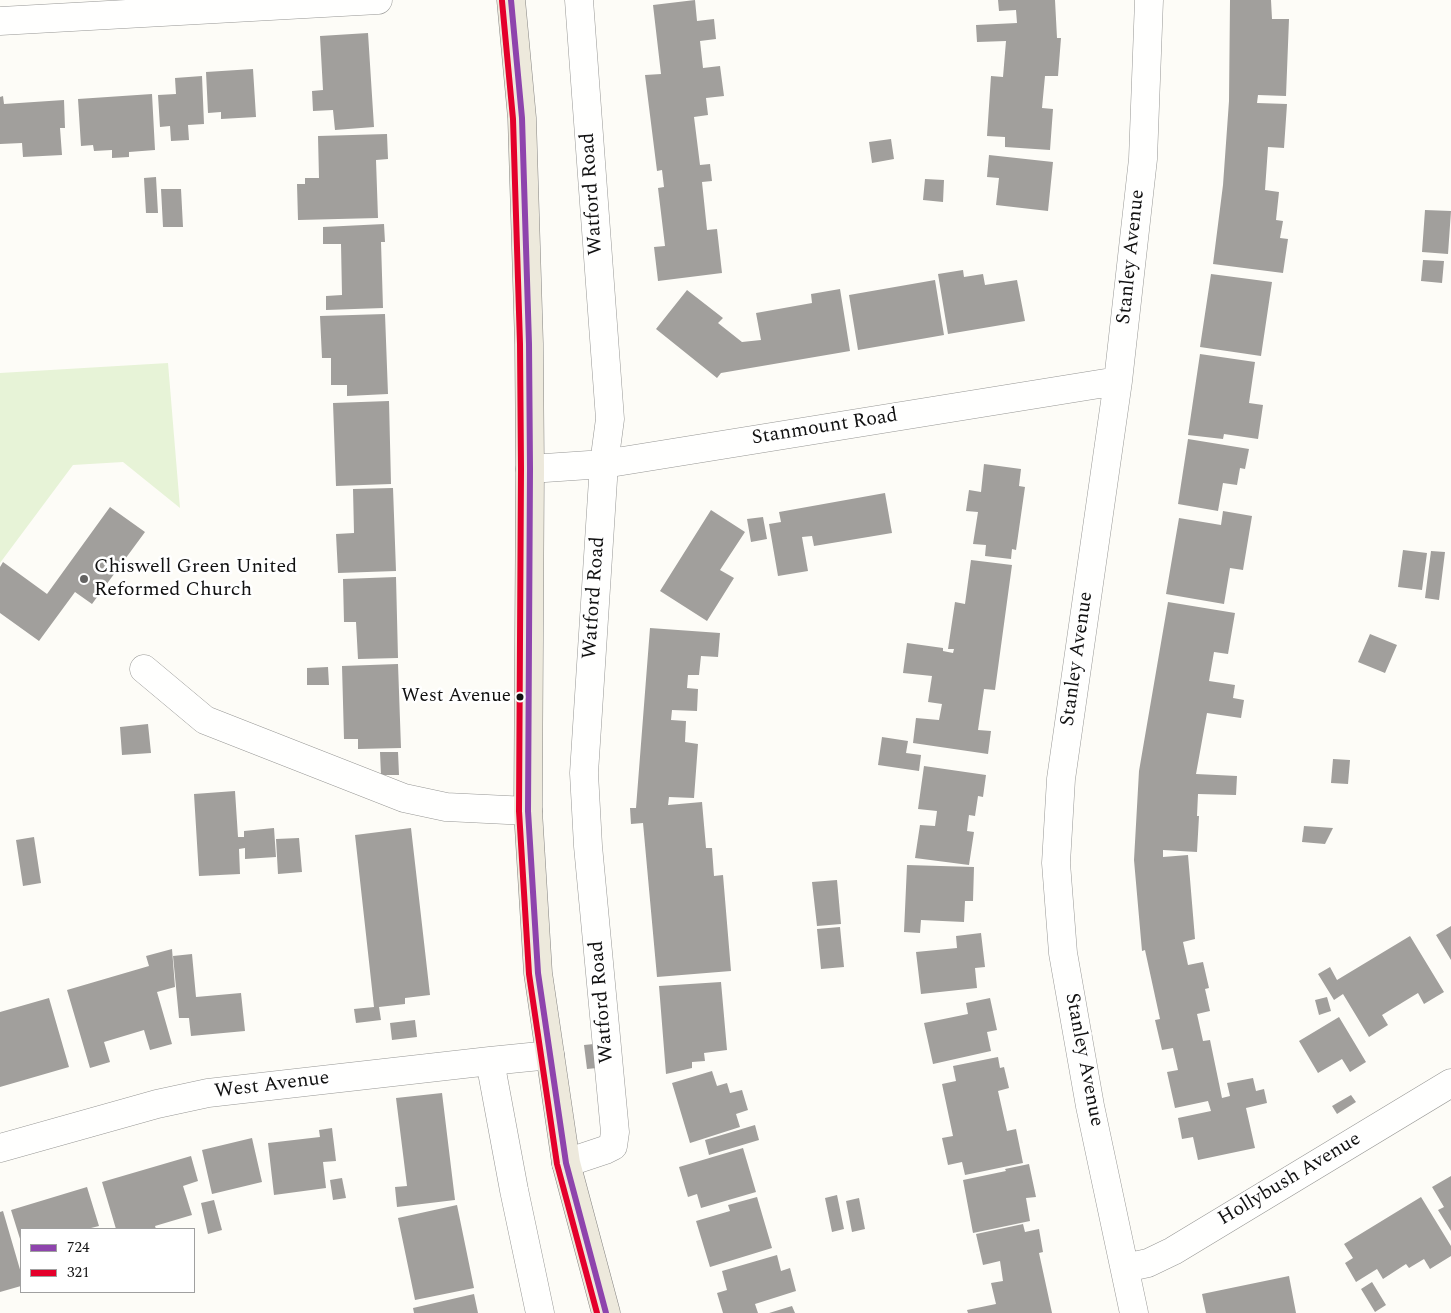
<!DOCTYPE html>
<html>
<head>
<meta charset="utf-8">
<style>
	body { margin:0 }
	#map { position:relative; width:1451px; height:1313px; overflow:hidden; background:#fdfcf7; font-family:Spectral,serif }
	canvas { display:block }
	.legend { position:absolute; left:20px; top:1228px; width:175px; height:65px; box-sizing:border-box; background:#fff; border:1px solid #a0a0a0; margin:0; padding:6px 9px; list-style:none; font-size:15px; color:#111 }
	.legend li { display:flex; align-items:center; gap:10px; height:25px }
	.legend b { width:25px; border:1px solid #a0a0a0 }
</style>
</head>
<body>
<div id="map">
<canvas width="1451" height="1313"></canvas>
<ul class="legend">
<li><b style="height:6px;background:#8e44ad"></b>724</li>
<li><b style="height:6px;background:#e4002b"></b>321</li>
</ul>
</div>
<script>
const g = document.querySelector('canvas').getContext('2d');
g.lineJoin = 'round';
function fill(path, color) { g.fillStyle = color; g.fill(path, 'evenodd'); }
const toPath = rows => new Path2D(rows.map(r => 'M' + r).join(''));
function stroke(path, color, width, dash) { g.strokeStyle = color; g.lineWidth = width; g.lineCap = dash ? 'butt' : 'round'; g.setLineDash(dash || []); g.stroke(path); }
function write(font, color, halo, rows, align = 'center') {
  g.font = font + ' Spectral,serif'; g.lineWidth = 5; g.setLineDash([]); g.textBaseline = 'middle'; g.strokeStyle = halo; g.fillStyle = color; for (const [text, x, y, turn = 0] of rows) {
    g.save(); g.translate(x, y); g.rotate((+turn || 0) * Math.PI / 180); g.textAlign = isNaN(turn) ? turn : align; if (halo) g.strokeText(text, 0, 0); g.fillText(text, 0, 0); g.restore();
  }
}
fill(toPath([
	[168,363,180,508,123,462,73,465,0,563,0,373]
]), '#e7f3d7');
fill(toPath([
	[695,0,697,21,714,19,716,39,700,41,703,68,720,66,724,96,706,98,708,115,694,117,700,165,710,164,712,181,702,182,707,230,717,229,722,273,658,281,654,247,665,246,658,188,664,187,662,170,657,171,645,75,661,74,653,5],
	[998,0,1055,0,1057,38,1061,38,1058,76,1045,76,1042,108,1053,109,1050,150,1005,147,1005,137,987,136,991,76,1003,77,1006,41,977,42,976,25,1017,23,1016,10,999,11],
	[1230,0,1271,0,1272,19,1289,19,1286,96,1258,95,1257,103,1287,104,1284,148,1268,147,1265,190,1279,192,1276,220,1283,221,1280,238,1288,239,1283,273,1213,264,1223,185,1229,101],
	[368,33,374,127,335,130,333,110,313,111,312,91,323,90,320,36],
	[253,69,256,117,221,119,221,112,208,113,206,72],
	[202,76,204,124,188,125,189,140,171,141,170,126,160,127,158,95,176,94,175,78],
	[152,94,155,150,129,152,129,157,112,158,112,150,94,151,93,145,81,146,78,99],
	[3,96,4,104,64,100,65,128,60,128,62,155,23,157,22,143,0,144,0,97],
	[387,134,388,159,376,160,378,218,298,220,297,184,305,184,305,178,319,178,318,136],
	[891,139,894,159,872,163,869,142],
	[989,155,1053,162,1048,211,996,205,999,178,987,177],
	[156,177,158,213,146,213,144,178],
	[925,179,944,180,943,202,923,200],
	[161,189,181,189,183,227,163,227],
	[1425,210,1451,211,1448,254,1422,252],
	[384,224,385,242,381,242,383,308,326,310,326,296,342,295,341,244,323,244,323,227],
	[1423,260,1444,261,1442,283,1421,281],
	[963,270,964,277,983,274,985,285,1017,280,1025,321,948,334,938,274],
	[1211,274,1272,282,1261,356,1200,347],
	[935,280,944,335,858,350,849,295],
	[840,289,850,351,721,373,717,378,656,329,687,290,723,318,718,323,742,342,761,340,756,313,812,303,811,294],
	[385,314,388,394,347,396,347,385,331,385,331,358,322,358,320,316],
	[1200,354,1255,362,1249,403,1263,405,1258,439,1224,434,1223,439,1188,435],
	[389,401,391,484,336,486,333,403],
	[1188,439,1249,449,1245,469,1240,468,1237,485,1223,483,1218,511,1178,504],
	[984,464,1021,469,1019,486,1025,487,1016,550,1012,549,1011,559,985,556,986,545,973,544,978,512,966,511,969,490,981,492],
	[393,488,396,571,338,573,336,534,354,533,353,489],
	[885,493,892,533,814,546,812,536,802,537,808,571,778,576,769,524,781,522,779,512],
	[110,507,145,532,92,604,75,592,39,641,0,613,0,567,3,562,47,594],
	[711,510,745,532,720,570,734,578,707,621,660,591],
	[1223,511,1252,516,1243,570,1230,568,1224,604,1166,594,1179,518,1221,525],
	[763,517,767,539,751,542,747,519],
	[1403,550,1427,553,1422,590,1398,587],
	[1431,551,1445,552,1439,600,1425,598],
	[971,560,1012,565,995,690,984,689,978,730,991,731,988,754,913,743,916,718,939,720,942,704,928,702,932,676,903,673,907,643,943,648,943,651,953,653,954,649,948,649,955,602,965,604],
	[396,577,398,658,358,659,356,622,344,622,343,579],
	[1168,602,1235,613,1228,654,1214,652,1209,681,1235,685,1233,698,1244,700,1241,718,1207,713,1196,774,1237,776,1236,795,1198,794,1197,816,1199,816,1197,852,1163,850,1163,857,1188,855,1195,939,1183,942,1188,965,1203,962,1209,988,1205,989,1210,1011,1197,1014,1203,1041,1210,1040,1222,1098,1230,1096,1227,1083,1253,1078,1256,1091,1264,1089,1267,1103,1246,1108,1255,1148,1198,1160,1193,1137,1182,1139,1178,1118,1211,1111,1208,1101,1175,1108,1167,1072,1178,1070,1173,1048,1162,1050,1155,1020,1160,1019,1145,950,1142,951,1134,860,1139,771],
	[650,628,720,633,718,657,701,656,699,675,688,675,687,688,698,689,697,711,672,710,671,720,686,721,685,742,698,744,694,798,669,797,668,805,702,802,706,848,712,848,714,876,723,875,731,971,657,977,643,823,631,824,630,808,636,808],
	[1370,634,1397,645,1385,673,1358,662],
	[398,664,401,748,358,749,358,739,344,739,342,666],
	[328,667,329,685,307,685,307,668],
	[148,724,151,753,122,755,120,727],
	[882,737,908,741,906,753,921,755,919,771,878,765],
	[380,752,398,752,399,775,381,775],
	[1333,759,1350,760,1348,784,1331,783],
	[924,766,986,775,983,797,978,796,975,816,969,815,967,831,974,832,969,865,915,858,920,825,935,826,937,811,918,809],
	[235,791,238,837,244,837,244,831,274,828,276,857,245,859,245,848,239,849,240,874,199,876,194,794],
	[1304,826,1333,828,1325,844,1302,842],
	[411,828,430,995,405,998,405,1004,379,1007,381,1020,356,1023,354,1009,374,1007,355,835],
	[34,837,41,883,23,886,16,840],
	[299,838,302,872,278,874,276,839],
	[907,865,974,867,973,901,965,901,964,922,921,920,920,933,904,932],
	[837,880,841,924,817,926,812,882],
	[1451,926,1451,960,1436,935],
	[840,927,844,967,821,969,817,929],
	[981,933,985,967,975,968,977,988,921,994,916,952,957,948,956,936],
	[1410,936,1444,992,1424,1004,1418,993,1382,1015,1388,1025,1369,1037,1343,994,1334,1000,1318,974,1330,967,1337,980],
	[172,949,175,987,157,992,172,1044,150,1050,144,1030,104,1042,110,1062,90,1068,67,990,149,966,146,956],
	[192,954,196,997,241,993,245,1031,191,1036,189,1018,179,1018,173,956],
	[721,982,727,1050,704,1053,705,1061,692,1062,692,1068,666,1074,659,986],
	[1327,997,1331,1011,1319,1015,1315,1000],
	[49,998,69,1067,0,1087,0,1012],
	[990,998,997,1030,987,1032,991,1051,933,1064,924,1023,968,1014,966,1003],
	[1339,1017,1366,1062,1350,1072,1342,1059,1318,1073,1299,1041],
	[415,1020,417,1037,392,1040,390,1023],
	[594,1044,597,1068,587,1069,584,1045],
	[998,1057,1000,1068,1004,1067,1009,1088,998,1091,1007,1131,1016,1129,1023,1163,965,1175,962,1162,948,1165,942,1138,953,1136,942,1084,956,1081,953,1066],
	[712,1071,717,1086,727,1083,730,1093,742,1090,748,1110,736,1114,740,1127,690,1143,672,1083],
	[442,1093,455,1200,397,1207,395,1187,407,1186,396,1098],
	[1351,1095,1356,1102,1337,1114,1332,1106],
	[755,1125,759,1140,709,1155,705,1140],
	[332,1128,336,1161,323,1162,326,1188,274,1195,268,1143,320,1137,319,1130],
	[252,1138,262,1182,212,1194,202,1150],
	[743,1148,756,1192,701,1208,697,1194,688,1197,679,1167],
	[191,1156,198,1181,183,1186,192,1215,155,1226,156,1229,116,1229,102,1182],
	[1029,1164,1036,1197,1026,1198,1030,1221,973,1233,963,1180,1006,1171,1005,1169],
	[1451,1176,1451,1231,1438,1210,1444,1207,1432,1187],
	[342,1178,346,1198,333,1200,330,1180],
	[87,1187,99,1226,87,1229,21,1229,21,1242,11,1210],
	[837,1195,844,1229,832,1232,825,1198],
	[757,1197,772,1248,710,1267,696,1221,730,1211,728,1205],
	[1421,1197,1451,1246,1451,1256,1430,1269,1424,1259,1409,1268,1406,1264,1383,1279,1377,1269,1356,1282,1345,1263,1353,1258,1344,1244],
	[859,1198,865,1229,852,1232,846,1201],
	[214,1200,222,1230,208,1234,201,1203],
	[457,1205,474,1288,415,1300,398,1218],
	[3,1211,21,1273,21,1286,0,1292,0,1212],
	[1023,1224,1025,1232,1039,1229,1043,1252,1039,1253,1052,1313,968,1313,967,1310,996,1304,991,1283,1003,1281,1000,1261,983,1265,976,1234],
	[777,1255,781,1271,790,1268,796,1291,755,1304,758,1313,723,1313,717,1293,727,1290,722,1271],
	[1289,1276,1296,1313,1206,1313,1202,1294],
	[1372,1282,1386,1305,1375,1312,1361,1289],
	[474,1294,478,1313,414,1313,413,1308],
	[792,1306,795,1313,769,1313]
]), '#a19f9c');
const minor = toPath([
	[0,21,378,0],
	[530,469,604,464,1118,381],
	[144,669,205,720,404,798,446,807,528,811],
	[490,1061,514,1190,540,1313],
	[0,1148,157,1104,208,1093,490,1061,550,1055],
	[566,1163,605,1150,613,1146,615,1132,588,846,584,773,604,464,610,419,579,0],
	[1125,1268,1148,1263,1173,1251,1451,1083],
	[1134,1313,1090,1106,1063,953,1056,863,1061,779,1118,381,1143,159,1149,0]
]);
const major = toPath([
	[511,0,522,118,529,344,530,469,528,811,538,973,566,1163,606,1313]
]);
stroke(minor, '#979795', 29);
stroke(major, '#858482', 29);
stroke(minor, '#fffffe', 28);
stroke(major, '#ede9dc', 28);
stroke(toPath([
	[511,0,522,118,529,344,530,469,528,811,538,973,566,1163,606,1313]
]), '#8e44ad', 6);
stroke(toPath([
	[502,1,513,119,520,344,521,469,519,811,529,974,557,1164,597,1313]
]), '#e4002b', 6);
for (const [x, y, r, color] of [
	[84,579,5,"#646362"],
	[520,697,4.5,"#111"]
]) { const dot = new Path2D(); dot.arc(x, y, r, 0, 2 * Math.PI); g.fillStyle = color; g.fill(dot); stroke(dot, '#fff', 2); }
write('19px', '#111', '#fff', [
	["West Avenue",511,697]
], 'right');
write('20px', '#111', '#fff', [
	["Watford Road",593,194,-94],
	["Stanley Avenue",1132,257,-84],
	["Stanmount Road",825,428,-9],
	["Watford Road",595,598,-86],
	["Stanley Avenue",1078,659,-82],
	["Watford Road",603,1002,-95],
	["Stanley Avenue",1083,1060,79],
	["West Avenue",272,1086,-7],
	["Hollybush Avenue",1290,1180,-31]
]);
write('20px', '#111', '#fff', [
	["Chiswell Green United",94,568],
	["Reformed Church",94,591]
], 'left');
</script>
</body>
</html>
